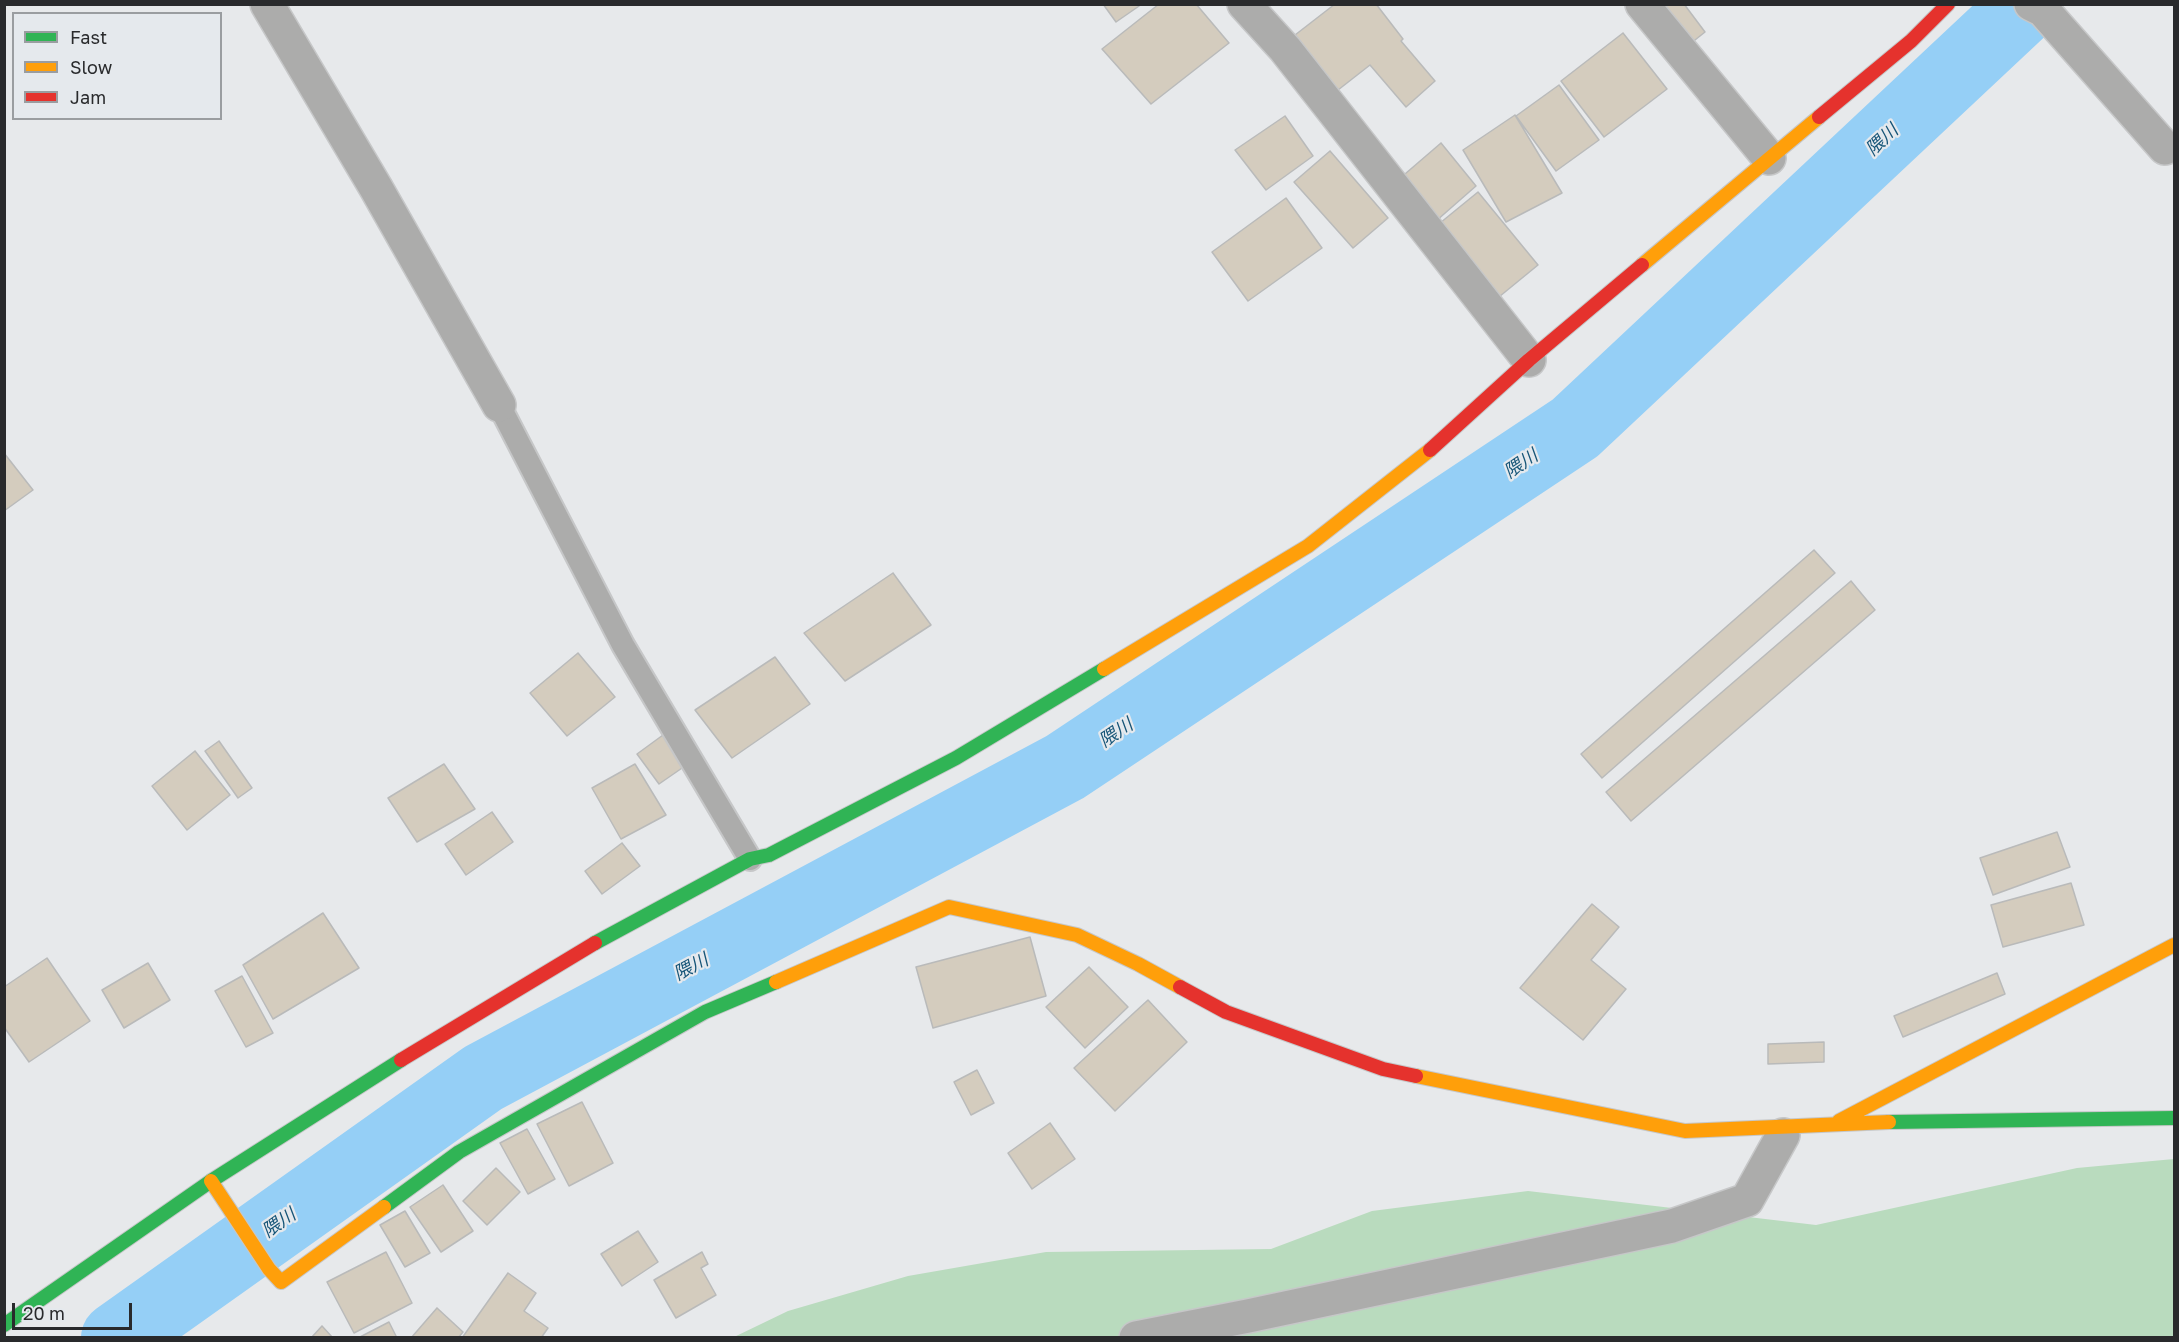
<!DOCTYPE html>
<html>
<head>
<meta charset="utf-8">
<style>
	body { margin:0 }
	#map { position:relative; width:2179px; height:1342px; overflow:hidden; background:#e7e9eb; font-family:"Golos Text",sans-serif }
	canvas { display:block }
	.frame { position:absolute; inset:0; border:6px solid #292a2c; pointer-events:none }
	.legend { position:absolute; left:12px; top:12px; width:210px; height:108px; box-sizing:border-box; background:#e5e9ed; border:2px solid #9a9da0; margin:0; padding:8px 10px; list-style:none; font-size:18px; color:#292a2c }
	.legend li { display:flex; align-items:center; gap:12px; height:30px }
	.legend b { width:30px; border:2px solid #9a9da0 }
	.scale { position:absolute; left:12px; top:1303px; width:120px; height:27px; box-sizing:border-box; border:3px solid #292a2c; border-top:0; padding-left:8px; font-size:18px; line-height:21px; white-space:nowrap; color:#292a2c; -webkit-text-stroke:4px #e5e9ed; paint-order:stroke }
</style>
</head>
<body>
<div id="map">
<canvas width="2179" height="1342"></canvas>
<div class="frame"></div>
<ul class="legend">
<li><b style="height:8px;background:#30b455"></b>Fast</li>
<li><b style="height:8px;background:#ff9f0a"></b>Slow</li>
<li><b style="height:8px;background:#e5322d"></b>Jam</li>
</ul>
<div class="scale">20 m</div>
</div>
<script>
const g = document.querySelector('canvas').getContext('2d');
g.lineJoin = 'round';
function fill(path, color) { g.fillStyle = color; g.fill(path, 'evenodd'); }
const toPath = rows => new Path2D(rows.map(r => 'M' + r).join(''));
function stroke(path, color, width, dash) { g.strokeStyle = color; g.lineWidth = width; g.lineCap = dash ? 'butt' : 'round'; g.setLineDash(dash || []); g.stroke(path); }
function write(font, color, halo, rows, align = 'center') {
  g.font = font + ' "Golos Text","Noto Sans JP",sans-serif'; g.lineWidth = 4.5; g.setLineDash([]); g.textBaseline = 'middle'; g.strokeStyle = halo; g.fillStyle = color; for (const [text, x, y, turn = 0] of rows) {
    g.save(); g.translate(x, y); g.rotate((+turn || 0) * Math.PI / 180); g.textAlign = isNaN(turn) ? turn : align; if (halo) g.strokeText(text, 0, 0); g.fillText(text, 0, 0); g.restore();
  }
}
fill(toPath([
	[2174,1159,2174,1337,732,1338,788,1311,908,1276,1046,1252,1271,1249,1372,1211,1528,1191,1816,1225,2077,1168]
]), '#b9dbbe');
stroke(toPath([
	[117,1338,483,1078,1065,767,1575,428,2027,4]
]), '#95cff6', 72);
const building = toPath([
	[1103,4,1142,4,1116,22,1103,4],
	[1159,4,1196,4,1229,43,1151,104,1102,49,1159,4],
	[1335,4,1376,4,1403,39,1401,41,1435,81,1406,107,1370,65,1338,90,1295,35,1335,4],
	[1661,4,1684,4,1705,32,1685,48,1661,4],
	[1623,33,1667,89,1604,137,1561,81,1623,33],
	[1559,85,1599,140,1556,171,1516,116,1559,85],
	[1515,115,1562,193,1506,222,1463,150,1515,115],
	[1285,116,1313,156,1266,190,1235,150,1285,116],
	[1441,143,1476,186,1428,228,1391,186,1441,143],
	[1330,151,1388,218,1353,248,1294,182,1330,151],
	[1478,192,1538,265,1494,301,1429,232,1478,192],
	[1286,198,1322,248,1248,301,1212,252,1286,198],
	[4,453,33,490,4,511,4,453],
	[1814,550,1835,573,1602,778,1581,754,1814,550],
	[893,573,931,625,845,681,804,633,893,573],
	[1851,581,1875,610,1631,821,1606,792,1851,581],
	[578,653,615,697,567,736,530,693,578,653],
	[775,657,810,704,732,758,695,710,775,657],
	[663,735,685,766,659,784,637,754,663,735],
	[219,741,252,788,238,798,205,751,219,741],
	[195,751,230,795,187,830,152,786,195,751],
	[444,764,475,809,417,842,388,798,444,764],
	[635,764,666,815,621,839,592,788,635,764],
	[492,812,513,842,466,875,445,844,492,812],
	[2057,832,2070,867,1993,895,1980,858,2057,832],
	[622,843,640,866,602,894,585,871,622,843],
	[2071,883,2084,925,2003,947,1991,905,2071,883],
	[1592,904,1619,927,1591,960,1626,989,1583,1040,1520,988,1592,904],
	[323,913,359,968,273,1019,243,965,323,913],
	[1030,937,1046,996,933,1028,916,967,1030,937],
	[47,958,90,1021,29,1062,4,1027,4,987,47,958],
	[148,963,170,1000,124,1028,102,990,148,963],
	[1089,967,1128,1007,1085,1048,1046,1007,1089,967],
	[1997,973,2005,994,1903,1037,1894,1016,1997,973],
	[242,976,273,1033,246,1047,215,991,242,976],
	[1148,1000,1187,1042,1115,1111,1074,1068,1148,1000],
	[1824,1042,1824,1062,1768,1064,1768,1044,1824,1042],
	[977,1070,994,1103,971,1115,954,1082,977,1070],
	[582,1102,613,1163,569,1186,537,1124,582,1102],
	[1050,1123,1075,1159,1032,1189,1008,1153,1050,1123],
	[527,1129,555,1179,528,1194,500,1143,527,1129],
	[496,1168,520,1192,487,1225,463,1201,496,1168],
	[443,1185,473,1231,441,1252,410,1207,443,1185],
	[405,1211,430,1253,405,1267,380,1225,405,1211],
	[638,1231,658,1262,622,1286,601,1254,638,1231],
	[386,1252,412,1303,354,1333,327,1282,386,1252],
	[702,1252,708,1264,701,1268,716,1295,676,1318,654,1280,702,1252],
	[508,1273,536,1293,524,1311,548,1328,541,1338,462,1338,508,1273],
	[437,1308,463,1332,458,1338,411,1338,437,1308],
	[389,1322,397,1338,360,1337,389,1322],
	[322,1326,333,1338,311,1338,322,1326]
]);
fill(building, '#d4ccbe');
stroke(building, '#b9baba', 1.5);
const lane = toPath([
	[499,405,623,645,750,859]
]);
const street = toPath([
	[267,4,376,188,499,405],
	[1244,4,1285,49,1529,360],
	[1642,4,1769,158],
	[2031,4,2043,10,2165,148],
	[1136,1338,1248,1316,1672,1226,1747,1200,1783,1135]
]);
const fast = toPath([
	[595,943,750,859,769,855,956,758,1104,669],
	[1889,1122,2174,1118],
	[384,1207,459,1152,705,1012,776,982],
	[4,1325,211,1181,401,1060]
]);
const slow = toPath([
	[1642,265,1819,117],
	[1104,669,1308,546,1430,450],
	[776,982,949,907,1077,935,1138,964,1180,987],
	[1416,1076,1685,1131,1889,1122],
	[1839,1121,2174,945],
	[211,1181,269,1269,281,1282,384,1207]
]);
const jam = toPath([
	[1819,117,1911,41,1948,4],
	[1430,450,1529,360,1642,265],
	[1180,987,1226,1012,1383,1069,1416,1076],
	[401,1060,595,943]
]);
stroke(lane, '#c6c7c8', 26);
stroke(street, '#c6c7c8', 36);
stroke(fast, '#c6c7c8', 16);
stroke(slow, '#c6c7c8', 16);
stroke(jam, '#c6c7c8', 16);
stroke(lane, '#acacab', 22);
stroke(street, '#acacab', 33);
stroke(fast, '#30b455', 14);
stroke(slow, '#ff9f0a', 14);
stroke(jam, '#e5322d', 14);
write('italic 18px', '#165578', '#e5e9ed', [
	["隈川",1882,140,-43],
	["隈川",1521,464,-34],
	["隈川",1116,733,-34],
	["隈川",691,967,-28],
	["隈川",279,1223,-35]
]);
</script>
</body>
</html>
